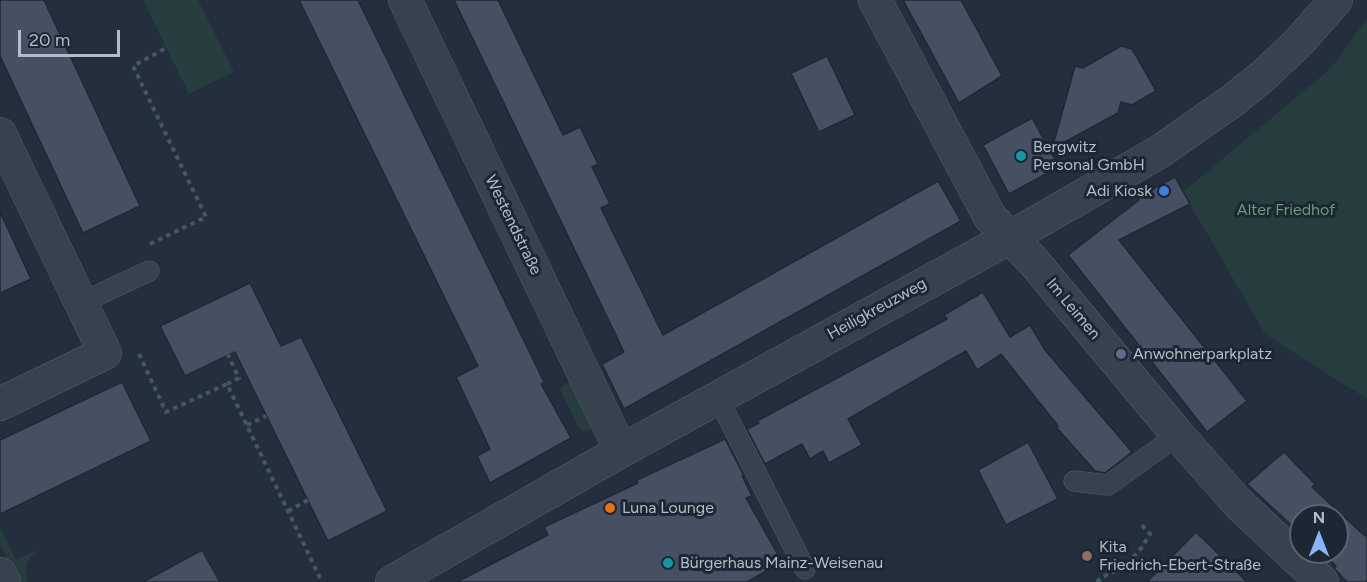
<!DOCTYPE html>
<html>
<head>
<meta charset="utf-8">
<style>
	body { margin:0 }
	#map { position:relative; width:1367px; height:582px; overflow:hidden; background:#242f3e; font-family:Figtree,sans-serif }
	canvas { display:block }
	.north { position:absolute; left:1289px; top:504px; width:60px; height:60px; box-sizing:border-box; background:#1d2633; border:2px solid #59626f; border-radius:50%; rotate:0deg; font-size:16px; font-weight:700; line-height:24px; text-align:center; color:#b4bcc9 }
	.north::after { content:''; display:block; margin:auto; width:21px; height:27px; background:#8ab4f8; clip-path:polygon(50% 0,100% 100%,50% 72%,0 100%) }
	.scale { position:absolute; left:18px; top:30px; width:102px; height:27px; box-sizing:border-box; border:3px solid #b4bcc9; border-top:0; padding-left:8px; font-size:18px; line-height:21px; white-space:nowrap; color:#b4bcc9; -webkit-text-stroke:4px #1d2633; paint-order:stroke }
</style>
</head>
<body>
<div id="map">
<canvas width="1367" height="582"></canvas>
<div class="north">N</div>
<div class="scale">20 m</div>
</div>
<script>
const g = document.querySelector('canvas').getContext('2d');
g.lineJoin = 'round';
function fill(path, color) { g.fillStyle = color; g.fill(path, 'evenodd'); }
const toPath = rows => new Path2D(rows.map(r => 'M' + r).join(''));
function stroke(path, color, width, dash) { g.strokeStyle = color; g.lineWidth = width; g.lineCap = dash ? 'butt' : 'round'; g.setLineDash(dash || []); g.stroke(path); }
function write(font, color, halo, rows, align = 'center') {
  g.font = font + ' Figtree,sans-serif'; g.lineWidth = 6; g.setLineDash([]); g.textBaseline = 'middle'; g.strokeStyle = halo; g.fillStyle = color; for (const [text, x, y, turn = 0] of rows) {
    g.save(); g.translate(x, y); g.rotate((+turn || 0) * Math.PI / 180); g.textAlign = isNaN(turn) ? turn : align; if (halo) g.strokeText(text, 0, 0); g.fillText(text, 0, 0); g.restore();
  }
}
fill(toPath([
	[143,0,198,0,234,72,189,94],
	[1367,19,1367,399,1265,334,1183,192,1330,69],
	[570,382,575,385,593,428,586,432,579,428,561,392,561,387],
	[0,526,16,560,39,549,30,557,26,565,27,582,19,582,0,544]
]), '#263c3f');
const building = toPath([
	[0,0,44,0,140,206,83,233,0,56,0,0],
	[299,0,358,0,544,382,541,384,571,438,490,483,477,456,490,449,456,377,478,366,299,0],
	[454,0,498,0,563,135,580,127,598,164,592,167,610,204,601,208,663,335,938,181,961,221,624,409,602,364,624,352,454,0],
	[903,0,961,0,1002,76,959,103,903,0],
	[1121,46,1132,49,1156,91,1132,105,1121,102,1118,113,1052,149,1075,66,1083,68,1121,46],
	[827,56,855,115,819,132,791,73,827,56],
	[1032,118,1059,167,1009,194,983,145,1032,118],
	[1175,177,1190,204,1119,240,1247,401,1207,432,1068,255,1139,200,1137,197,1175,177],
	[0,212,31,279,0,293,0,212],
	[250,283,281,346,301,337,387,511,328,541,235,352,185,376,160,326,250,283],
	[983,292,1010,337,1030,325,1045,350,1132,452,1105,473,1095,471,1056,427,1058,426,1001,354,977,370,966,351,848,419,862,445,829,463,823,451,810,459,802,444,765,464,747,429,759,423,757,421,947,319,944,315,983,292],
	[122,382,151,441,0,514,0,440,122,382],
	[725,439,744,476,742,476,752,496,746,498,782,562,747,582,457,582,548,535,544,527,638,483,637,480,725,439],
	[1028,442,1058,499,1006,525,978,470,1028,442],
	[1284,452,1315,484,1312,487,1365,536,1367,534,1367,582,1347,582,1334,568,1336,566,1321,552,1337,552,1337,516,1301,516,1301,534,1247,484,1284,452],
	[1196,532,1247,582,1147,582,1196,532],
	[202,550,220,582,143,582,202,550]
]);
fill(building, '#455162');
stroke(building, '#1f2835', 1.5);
const service = toPath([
	[81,303,149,271],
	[718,398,805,569],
	[1074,481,1108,485,1178,435]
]);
const minor = toPath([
	[405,0,621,451],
	[875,0,990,217,1034,262,1178,435,1238,503,1322,582],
	[0,134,105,353,0,404],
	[0,574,4,582]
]);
const tertiary = toPath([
	[392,582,621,451,1025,229,1159,152,1232,101,1263,76,1298,43,1336,0]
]);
stroke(service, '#565f6c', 21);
stroke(minor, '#565f6c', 34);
stroke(tertiary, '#565f6c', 34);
stroke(toPath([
	[150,244,206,217,133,66,166,48],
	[139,354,166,412,227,384,322,582],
	[227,384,239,378,228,355],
	[247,425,266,416],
	[288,511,308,500],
	[1097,582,1102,577,1125,567,1142,547,1150,534,1141,524]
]), '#44595c', 4, [4.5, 4.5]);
stroke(service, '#38414e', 20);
stroke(minor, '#38414e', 33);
stroke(tertiary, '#38414e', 33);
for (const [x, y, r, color] of [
	[1021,156,6,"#0f9aa8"],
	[1164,191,6,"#3f7fe0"],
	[1121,354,6,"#5c6f8a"],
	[610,508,6,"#e8710a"],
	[1087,556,6,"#8d6e63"],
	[668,563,6,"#0f9aa8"]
]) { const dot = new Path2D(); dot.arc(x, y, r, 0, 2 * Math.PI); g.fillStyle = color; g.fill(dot); stroke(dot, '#1d2633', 2); }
write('16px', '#b4bcc9', '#1d2633', [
	["Bergwitz",1033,147],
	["Personal GmbH",1033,165],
	["Adi Kiosk",1152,191,"right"],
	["Anwohnerparkplatz",1133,354],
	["Luna Lounge",622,508],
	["Kita",1099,547],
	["Friedrich-Ebert-Straße",1099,565],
	["Bürgerhaus Mainz-Weisenau",680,563]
], 'left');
write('16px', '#6b9a76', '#1d2633', [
	["Alter Friedhof",1286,210]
]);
write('16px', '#b4bcc9', '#1d2633', [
	["Westendstraße",513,225,64],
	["Heiligkreuzweg",877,309,-29],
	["Im Leimen",1073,309,50]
]);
</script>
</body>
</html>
